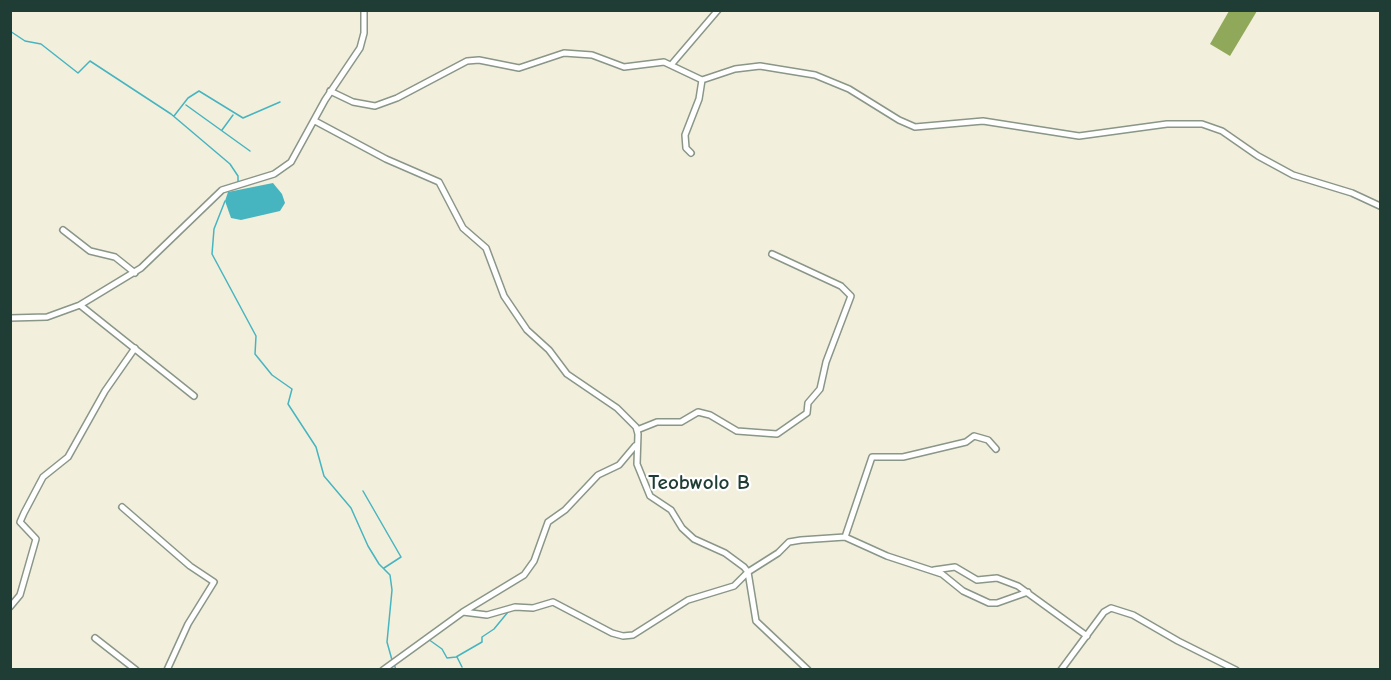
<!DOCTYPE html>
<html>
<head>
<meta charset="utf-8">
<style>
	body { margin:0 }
	#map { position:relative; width:1391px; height:680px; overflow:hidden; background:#f3efdd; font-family:"Comic Neue",sans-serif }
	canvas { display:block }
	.frame { position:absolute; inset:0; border:12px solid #1f3d34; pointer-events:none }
</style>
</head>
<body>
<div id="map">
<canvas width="1391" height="680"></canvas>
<div class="frame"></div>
</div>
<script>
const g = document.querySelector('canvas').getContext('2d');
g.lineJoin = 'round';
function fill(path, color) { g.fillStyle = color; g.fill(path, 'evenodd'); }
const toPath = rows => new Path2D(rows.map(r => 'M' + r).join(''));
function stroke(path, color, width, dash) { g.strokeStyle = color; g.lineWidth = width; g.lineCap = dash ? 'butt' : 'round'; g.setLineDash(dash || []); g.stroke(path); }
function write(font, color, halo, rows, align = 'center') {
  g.font = font + ' "Comic Neue",sans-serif'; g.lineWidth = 4.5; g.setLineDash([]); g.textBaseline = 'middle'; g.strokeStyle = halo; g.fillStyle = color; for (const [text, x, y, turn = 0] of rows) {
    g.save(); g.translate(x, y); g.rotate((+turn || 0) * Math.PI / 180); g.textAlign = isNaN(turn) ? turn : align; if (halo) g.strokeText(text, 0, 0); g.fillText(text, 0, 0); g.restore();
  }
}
fill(toPath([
	[1229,11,1257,11,1230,56,1210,44]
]), '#90a85a');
fill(toPath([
	[273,183,282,194,285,203,280,211,241,220,231,218,225,201,228,192]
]), '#46b5c0');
stroke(toPath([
	[10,31,25,41,41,44,78,73,90,61,171,114,230,164,238,176,238,183],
	[186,105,250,151],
	[174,116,188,98,199,91,243,118,280,102],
	[222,130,233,115],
	[225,201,214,229,212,254,256,336,255,354,272,375,292,389,288,404,316,447,324,476,351,508,368,546,379,564,390,575,392,590,387,642,392,660],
	[363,491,401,557,384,568],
	[428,639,442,649,447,658,456,657,482,642,482,637,494,629,508,612],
	[457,657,462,667],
	[394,664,396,670]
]), '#46b5c0', 1.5);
const minor = toPath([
	[671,65,718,10],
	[330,91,353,102,375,106,397,98,467,61,479,60,519,68,564,53,592,55,624,67,664,62,702,80,735,69,760,66,815,75,849,89,899,120,915,127,983,121,1079,136,1167,124,1202,124,1222,131,1258,156,1293,175,1352,193,1380,206],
	[315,121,386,159,439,182,463,228,486,248,504,296,527,330,549,350,567,374,617,408,636,427,638,434,637,464,650,496,671,510,682,528,694,539,725,553,744,567,748,572,756,621,808,670],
	[691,153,686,148,685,135,699,99,702,80],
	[63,230,90,251,115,257,135,273],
	[80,305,194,396],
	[10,318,47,317,80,305,141,268,222,190,274,174,291,162,325,100,360,48,364,33,364,10],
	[637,430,657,422,681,422,698,412,710,415,737,431,777,434,807,413,808,403,820,389,826,362,851,296,841,286,772,254],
	[122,507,190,566,214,582,188,624,167,670],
	[845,537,872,457,903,457,966,442,974,436,988,440,996,449],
	[934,570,955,567,977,580,997,578,1018,586,1087,636],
	[10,607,20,595,36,539,20,522,24,513,43,477,68,457,105,391,135,348],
	[463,612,524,575,534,561,548,522,565,510,598,475,619,465,635,446],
	[95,638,136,670],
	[383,670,463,612,487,615,515,607,533,608,553,602,612,633,623,636,633,635,688,600,734,586,748,572,778,553,789,542,801,540,845,537,887,556,942,574,963,591,989,603,997,603,1028,592],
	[1061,670,1104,612,1111,608,1133,615,1178,641,1236,670]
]);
stroke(minor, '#899688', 8);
stroke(minor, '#fff', 5);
write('bold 21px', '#1f3d34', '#fff', [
	["Teobwolo B",699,483]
]);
</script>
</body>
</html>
